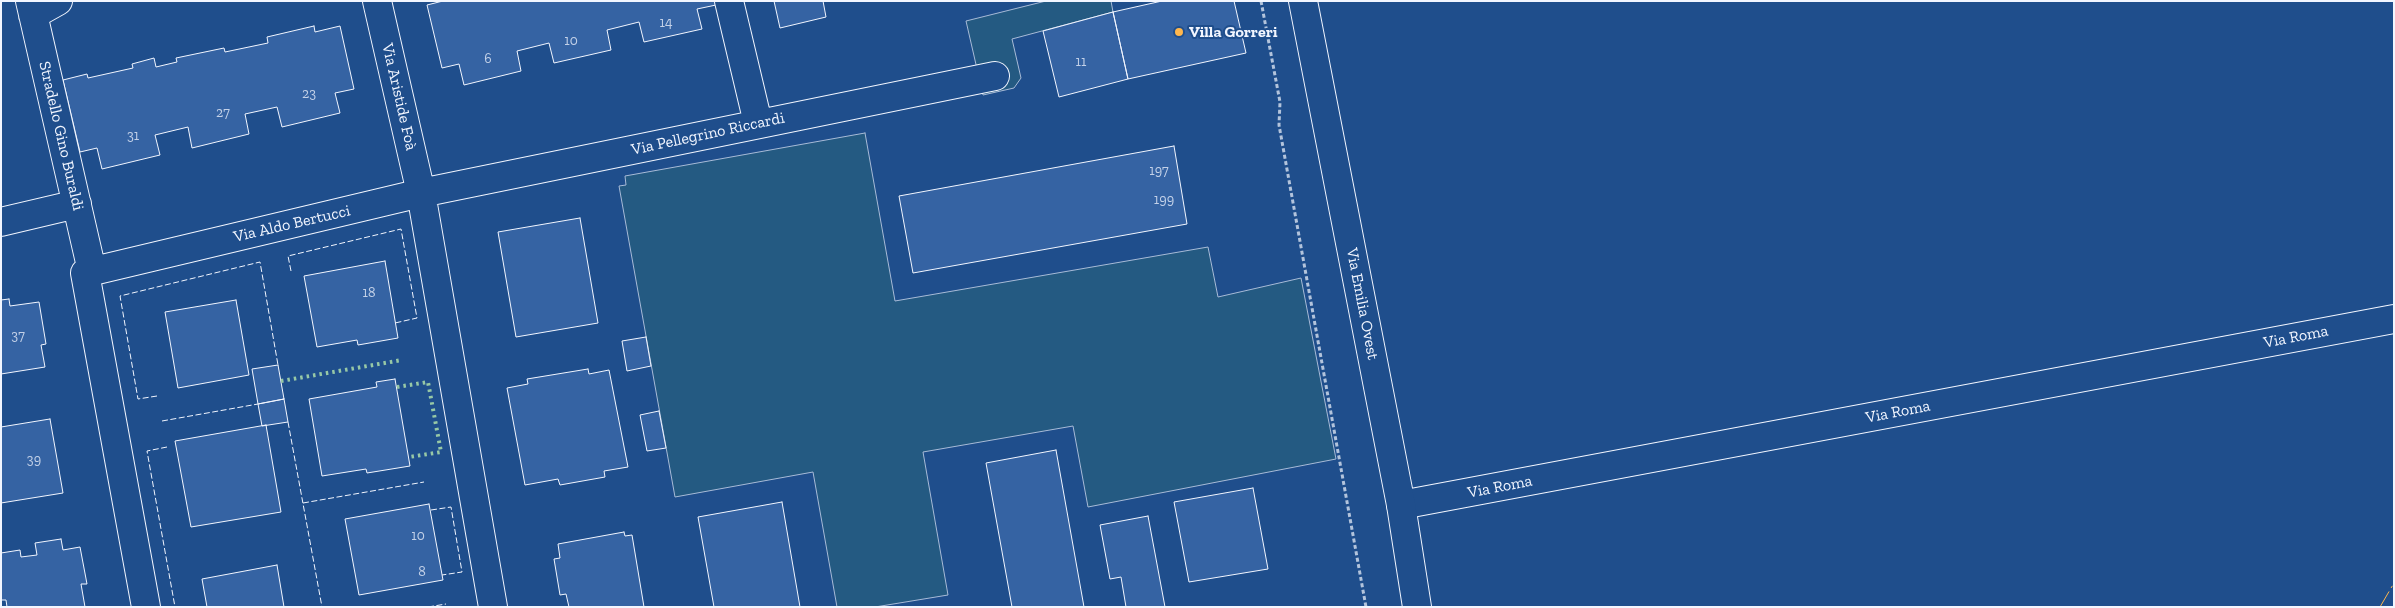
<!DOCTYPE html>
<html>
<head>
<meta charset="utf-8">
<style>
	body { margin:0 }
	#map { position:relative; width:2395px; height:608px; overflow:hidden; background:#1f4e8c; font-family:"Zilla Slab",serif }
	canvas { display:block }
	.frame { position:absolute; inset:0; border:2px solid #f2f6ff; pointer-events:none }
</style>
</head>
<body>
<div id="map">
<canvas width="2395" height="608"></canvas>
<div class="frame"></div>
</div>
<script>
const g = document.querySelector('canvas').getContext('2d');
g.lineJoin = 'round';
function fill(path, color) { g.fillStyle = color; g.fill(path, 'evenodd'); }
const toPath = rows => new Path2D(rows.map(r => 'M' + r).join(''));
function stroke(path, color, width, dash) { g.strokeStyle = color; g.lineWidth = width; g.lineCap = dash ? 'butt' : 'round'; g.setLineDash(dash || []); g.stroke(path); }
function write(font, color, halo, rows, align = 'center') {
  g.font = font + ' "Zilla Slab",serif'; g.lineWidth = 4; g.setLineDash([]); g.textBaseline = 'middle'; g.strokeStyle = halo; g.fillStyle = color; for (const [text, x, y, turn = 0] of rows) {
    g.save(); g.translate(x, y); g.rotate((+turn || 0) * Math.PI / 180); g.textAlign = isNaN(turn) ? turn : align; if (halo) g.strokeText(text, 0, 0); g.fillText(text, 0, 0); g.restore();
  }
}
const green = toPath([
	[1046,1,1111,1,1113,12,1012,39,1021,78,1014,88,983,95,966,21,1046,1],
	[865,133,895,301,1208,247,1218,297,1301,278,1336,459,1088,507,1073,426,923,452,948,595,875,607,837,607,813,472,675,497,619,186,626,185,625,176,865,133]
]);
fill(green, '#245a82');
stroke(green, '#a8bbd7', 1);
const building = toPath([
	[443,1,715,1,716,5,697,9,702,29,644,42,639,22,607,30,611,50,554,63,549,43,517,51,521,71,464,85,459,64,442,68,427,5,443,1],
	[774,1,823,1,826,17,780,28,774,1],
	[1162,1,1234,1,1246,53,1128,79,1113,12,1162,1],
	[1113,12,1128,79,1059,97,1043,31,1113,12],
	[314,26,315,32,340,26,354,89,335,93,340,113,282,127,277,107,245,114,249,134,192,148,188,127,155,135,160,155,102,169,97,148,80,152,63,80,87,74,88,78,133,68,132,64,154,58,156,67,177,62,176,58,224,48,225,52,268,43,267,37,314,26],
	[1174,146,1187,224,913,273,899,196,1174,146],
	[580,218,598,323,516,337,498,232,580,218],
	[385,261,398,338,358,345,357,340,317,347,304,276,385,261],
	[9,299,10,306,39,302,46,344,41,345,45,367,1,374,1,300,9,299],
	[236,300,249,375,178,388,165,312,236,300],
	[646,337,651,366,627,371,622,341,646,337],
	[278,365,284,399,258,404,252,369,278,365],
	[588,369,589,374,609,370,628,467,604,471,605,477,560,485,558,479,525,485,507,388,528,384,527,379,588,369],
	[395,379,410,466,367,473,366,469,322,476,309,399,377,387,376,382,395,379],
	[284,399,288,422,262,426,258,404,284,399],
	[659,411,666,448,647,451,640,415,659,411],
	[50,419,63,493,1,503,1,427,50,419],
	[266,425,281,512,191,527,175,441,266,425],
	[1056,450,1084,607,1012,607,986,463,1056,450],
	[1253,488,1268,569,1189,582,1174,502,1253,488],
	[782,502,800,607,714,607,698,517,782,502],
	[429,504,443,580,359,595,345,519,429,504],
	[1148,516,1165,607,1126,607,1121,577,1110,579,1100,525,1148,516],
	[624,532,625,536,632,535,644,607,569,607,566,594,560,595,554,559,560,558,558,544,624,532],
	[61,539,63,550,80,547,87,584,81,584,85,607,7,607,6,600,1,600,1,553,20,550,21,557,37,555,35,543,61,539],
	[277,565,284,607,207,607,202,579,277,565]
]);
fill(building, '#3563a3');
stroke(building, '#f2f6ff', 1);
const street = toPath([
	[30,1,92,271],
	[377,1,421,193,995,76],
	[729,1,758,123],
	[33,15,58,1],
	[1,222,77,204],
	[1401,505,2394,319],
	[146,607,85,273,421,193,493,607]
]);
const secondary = toPath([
	[1303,1,1401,505,1417,607]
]);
stroke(street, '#f2f6ff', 30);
stroke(secondary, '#f2f6ff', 30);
stroke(toPath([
	[1261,1,1280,102,1279,125,1366,607]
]), '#b3c4dc', 3, [4, 2.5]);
stroke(street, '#1f4e8c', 28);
stroke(secondary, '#1f4e8c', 28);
stroke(toPath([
	[281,381,402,360],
	[397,387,428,382,441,452,409,457]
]), '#97c8a6', 4, [2.5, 4]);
stroke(toPath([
	[291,271,288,256,401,229,417,318,395,323],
	[157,396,138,399,120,296,260,262,278,365],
	[162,421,258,404],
	[288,422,322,607],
	[167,447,147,451,175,607],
	[303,503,424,482],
	[431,510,451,507,462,572,442,575],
	[428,607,446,604]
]), '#f2f6ff', 1, [6, 2.5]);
stroke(toPath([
	[2380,607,2394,583]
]), '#ffb74d', 1, [18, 4, 2.5, 4]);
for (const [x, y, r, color] of [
	[1179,32,5,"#ffb74d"]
]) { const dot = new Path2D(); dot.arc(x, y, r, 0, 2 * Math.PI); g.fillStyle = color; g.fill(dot); stroke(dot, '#1f4e8c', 2); }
write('14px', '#c3d1e8', null, [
	["14",666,23],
	["10",571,41],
	["6",488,59],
	["11",1081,62],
	["23",309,94],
	["27",223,113],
	["31",133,136],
	["197",1159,171],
	["199",1164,200],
	["18",369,293],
	["37",18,336],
	["39",34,460],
	["10",418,536],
	["8",422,572]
]);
write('bold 16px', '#f2f6ff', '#1f4e8c', [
	["Villa Gorreri",1189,32]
], 'left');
write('16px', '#f2f6ff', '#1f4e8c', [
	["Via Aristide Foà",399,97,77],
	["Via Pellegrino Riccardi",708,134,-12],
	["Stradello Gino Buraldi",61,136,77],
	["Via Aldo Bertucci",292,224,-13],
	["Via Emilia Ovest",1362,304,79],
	["Via Roma",2296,337,-11],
	["Via Roma",1898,412,-11],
	["Via Roma",1500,487,-11]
]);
</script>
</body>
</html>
